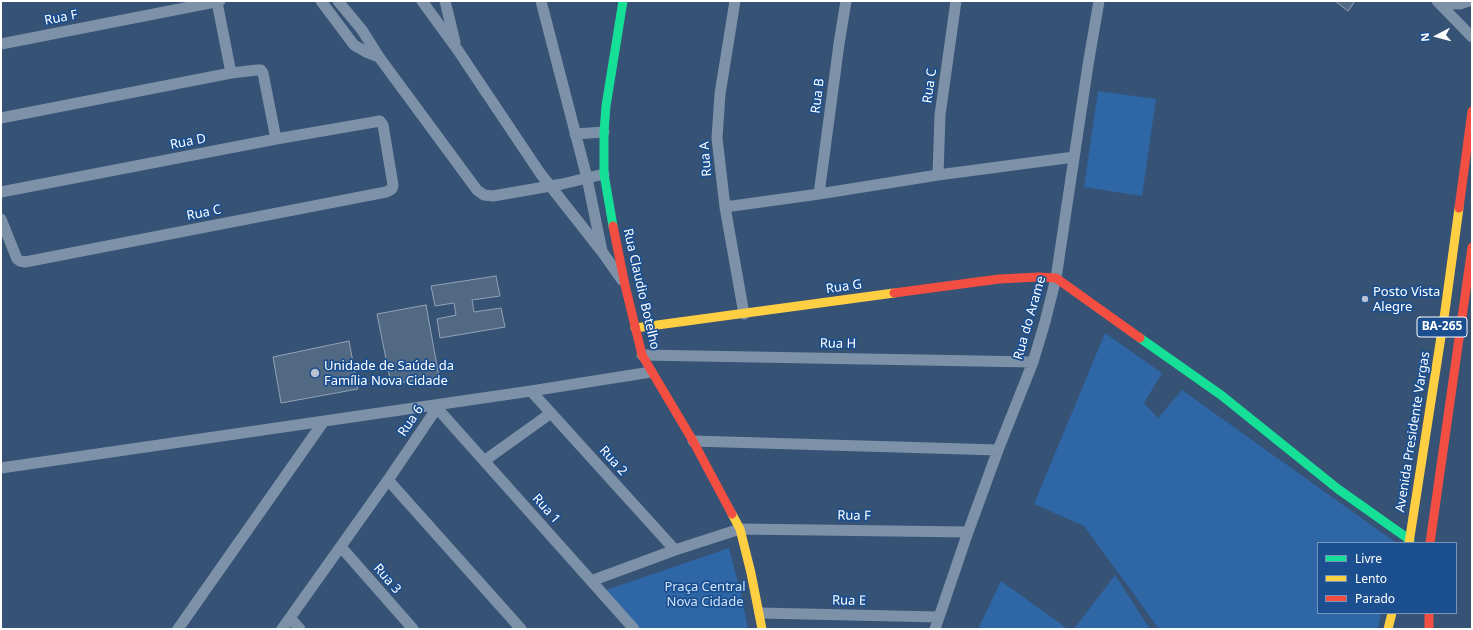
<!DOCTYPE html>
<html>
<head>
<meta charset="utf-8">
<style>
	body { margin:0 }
	#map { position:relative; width:1473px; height:630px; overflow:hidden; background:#365274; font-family:"Noto Sans",sans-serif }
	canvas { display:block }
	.frame { position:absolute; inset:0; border:2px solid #fff; pointer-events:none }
	.legend { position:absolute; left:1317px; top:542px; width:140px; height:72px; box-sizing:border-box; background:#1b4f8f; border:1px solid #7695bc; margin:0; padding:5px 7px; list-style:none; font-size:12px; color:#fff }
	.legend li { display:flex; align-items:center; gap:8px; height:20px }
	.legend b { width:20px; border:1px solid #7695bc }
	.north { position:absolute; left:1417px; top:16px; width:40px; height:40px; -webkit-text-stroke:3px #1b4f8f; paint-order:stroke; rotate:264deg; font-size:11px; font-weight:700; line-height:16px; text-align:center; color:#fff }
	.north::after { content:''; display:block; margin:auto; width:14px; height:18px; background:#fff; clip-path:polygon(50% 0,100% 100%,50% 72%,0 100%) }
</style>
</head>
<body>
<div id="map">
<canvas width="1473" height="630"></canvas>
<div class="frame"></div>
<ul class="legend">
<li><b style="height:5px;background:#16e098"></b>Livre</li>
<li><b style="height:5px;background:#ffcf43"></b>Lento</li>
<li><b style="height:5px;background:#f24e42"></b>Parado</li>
</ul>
<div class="north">N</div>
</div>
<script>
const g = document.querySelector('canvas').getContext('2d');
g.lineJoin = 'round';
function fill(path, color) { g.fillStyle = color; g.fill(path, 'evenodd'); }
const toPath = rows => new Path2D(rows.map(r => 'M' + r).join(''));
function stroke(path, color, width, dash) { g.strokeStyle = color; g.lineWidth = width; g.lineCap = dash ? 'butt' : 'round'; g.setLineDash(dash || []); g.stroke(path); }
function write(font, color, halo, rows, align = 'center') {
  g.font = font + ' "Noto Sans",sans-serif'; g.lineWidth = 3.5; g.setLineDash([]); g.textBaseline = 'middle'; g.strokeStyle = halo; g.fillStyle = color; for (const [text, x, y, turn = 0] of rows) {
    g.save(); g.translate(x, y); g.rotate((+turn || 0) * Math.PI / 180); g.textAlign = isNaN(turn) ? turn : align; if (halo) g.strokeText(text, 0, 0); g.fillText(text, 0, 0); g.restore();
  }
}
fill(toPath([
	[1098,91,1156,99,1142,196,1084,187],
	[1105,333,1162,373,1144,403,1158,418,1182,390,1395,542,1318,543,1318,613,1381,613,1378,629,1159,629,1084,526,1034,504],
	[729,548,742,598,748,629,638,629,606,590],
	[1115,575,1150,629,1074,629],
	[1001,581,1068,629,978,629]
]), '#2f66a5');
const building = toPath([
	[1335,1,1355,1,1348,11,1335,1],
	[496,276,500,296,472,300,474,312,501,308,505,327,440,338,437,319,456,315,454,303,435,306,431,286,496,276],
	[426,305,439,377,391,384,377,314,426,305],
	[349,341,358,389,281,403,273,357,349,341]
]);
fill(building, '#526984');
stroke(building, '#92a2b6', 1);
stroke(toPath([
	[321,1,354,45,366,52,379,57],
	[338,1,362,30,379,57,477,190,484,195,493,196,562,184,604,174],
	[422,1,457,49,540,173,603,253,622,280],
	[445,1,455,42],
	[541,1,587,178,602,251],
	[735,1,720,94,717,138,725,207,744,314],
	[1437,1,1472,37],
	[217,2,231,73],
	[1439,3,1460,4,1469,1],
	[1,44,220,1],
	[1,118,231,73,257,70,261,70,263,73,276,139],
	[575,134,604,132],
	[938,175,940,115,956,1],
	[1,192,276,139,380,121,383,125,393,185,392,189,386,192,25,262,20,261,17,259,1,219],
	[819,194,839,44,846,1],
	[725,207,819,194,938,175,1074,157],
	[642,355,1033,362],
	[531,391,675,550],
	[437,408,634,629],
	[693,441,998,450],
	[484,461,551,413],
	[1,468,531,391,651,372],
	[388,480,521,629],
	[341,547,413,629],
	[591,581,675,550,740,529,968,532],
	[760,613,939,617],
	[290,618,300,629],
	[178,629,324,421],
	[282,629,388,480,439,405],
	[935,629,968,532,998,450,1033,362,1045,322,1056,278,1088,65,1099,1]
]), '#7d92a8', 11);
stroke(toPath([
	[613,226,604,174,604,132,606,106,623,1],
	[1140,338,1221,395,1338,489,1410,540]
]), '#16e098', 9);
stroke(toPath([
	[635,328,894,293],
	[732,514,740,529,751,573,762,629],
	[1409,543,1445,311,1459,208],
	[1388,629,1392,613]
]), '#ffcf43', 9);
stroke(toPath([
	[1459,208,1472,111],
	[613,226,625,285,642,355,693,441,732,514],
	[894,293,999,279,1039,277,1056,278,1140,338],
	[1430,543,1472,247],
	[1429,613,1429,629]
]), '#f24e42', 9);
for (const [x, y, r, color] of [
	[1365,299,4,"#b9c2ce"],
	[315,373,5,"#b9c2ce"]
]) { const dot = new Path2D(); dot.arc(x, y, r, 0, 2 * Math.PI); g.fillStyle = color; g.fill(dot); stroke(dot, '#1b4f8f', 1.5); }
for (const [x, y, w] of [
	[1442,327,50]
]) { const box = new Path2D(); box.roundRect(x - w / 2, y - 10, w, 20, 3); g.fillStyle = '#1b4f8f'; g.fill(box); stroke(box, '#fff', 1); }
write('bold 12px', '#fff', null, [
	["BA-265",1442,327]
]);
write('13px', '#fff', '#1b4f8f', [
	["Rua F",61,18,-11],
	["Rua C",930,86,-82],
	["Rua B",818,96,-83],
	["Rua D",188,142,-11],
	["Rua A",706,159,-95],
	["Rua C",204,213,-11],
	["Rua G",844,287,-8],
	["Rua Claudio Botelho",641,289,77],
	["Rua do Arame",1030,318,-74],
	["Rua H",838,344,1],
	["Rua 6",411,421,-56],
	["Avenida Presidente Vargas",1413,432,-81],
	["Rua 2",613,461,48],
	["Rua 1",546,509,48],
	["Rua F",854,516,1],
	["Rua 3",387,579,49],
	["Rua E",849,601,1]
]);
write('13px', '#fff', '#1b4f8f', [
	["Posto Vista",1373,292],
	["Alegre",1373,307],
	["Unidade de Saúde da",324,366],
	["Família Nova Cidade",324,381]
], 'left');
write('13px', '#cfe3fa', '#1b4f8f', [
	["Praça Central",705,587],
	["Nova Cidade",705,602]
]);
</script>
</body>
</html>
